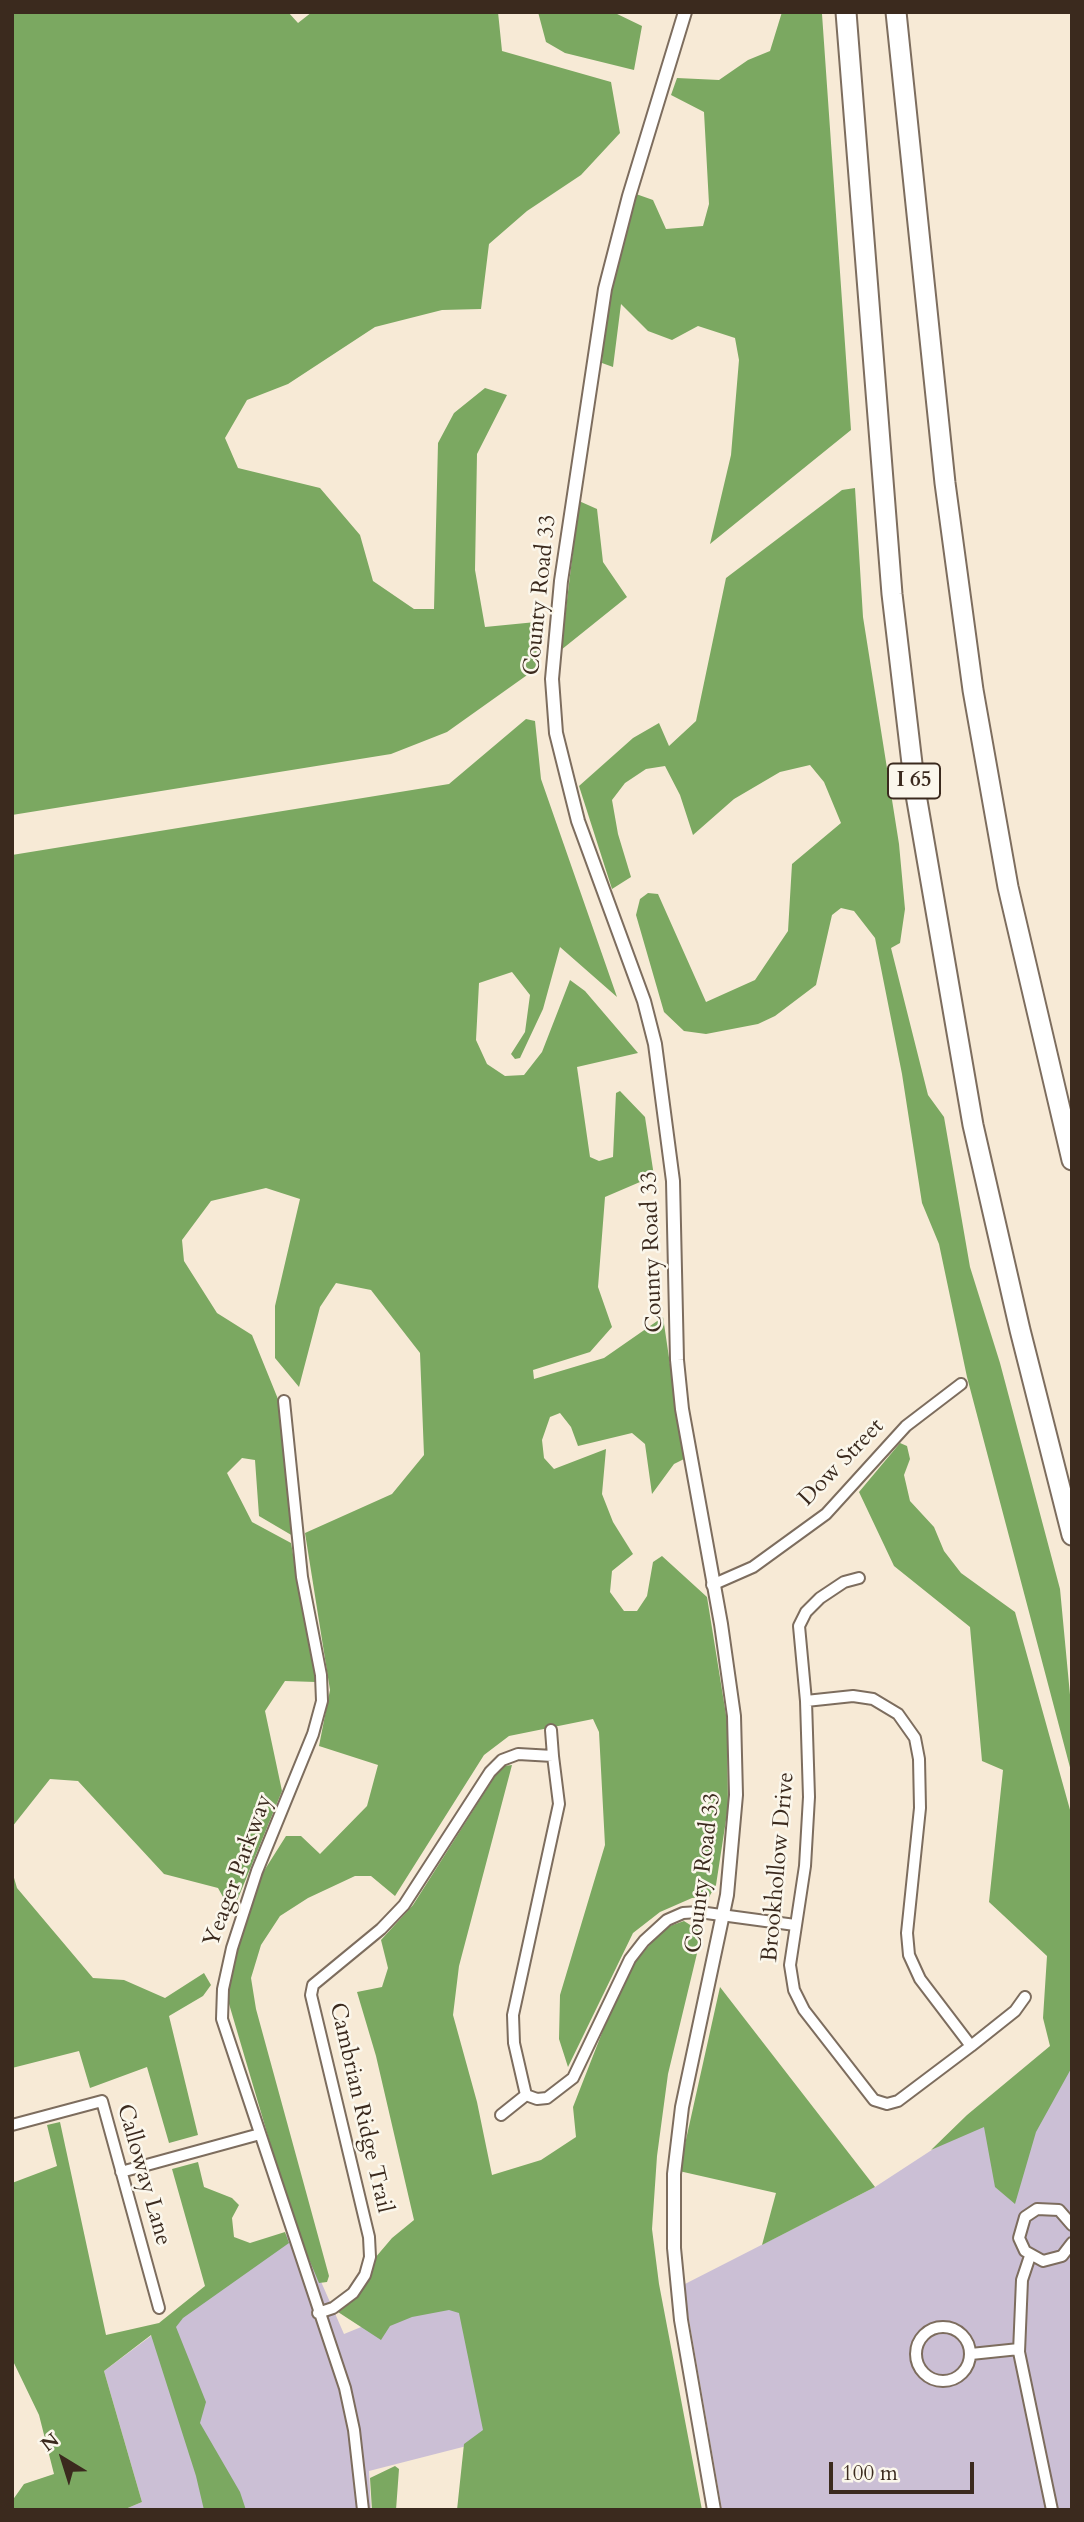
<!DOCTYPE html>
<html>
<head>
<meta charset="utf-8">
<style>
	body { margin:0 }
	#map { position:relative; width:1084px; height:2522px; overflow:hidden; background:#f7ead6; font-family:Cardo,serif }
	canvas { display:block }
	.frame { position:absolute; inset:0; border:14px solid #3b2a1e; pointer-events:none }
	.north { position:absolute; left:28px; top:2424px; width:70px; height:70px; -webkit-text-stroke:5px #fbf7ec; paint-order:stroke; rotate:322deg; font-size:19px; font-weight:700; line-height:28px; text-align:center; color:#3b2a1e }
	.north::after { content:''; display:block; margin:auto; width:24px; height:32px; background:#3b2a1e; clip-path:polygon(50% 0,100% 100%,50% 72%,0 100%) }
	.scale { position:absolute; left:829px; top:2462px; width:145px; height:32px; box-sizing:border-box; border:4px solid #3b2a1e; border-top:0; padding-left:9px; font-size:21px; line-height:24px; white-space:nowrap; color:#3b2a1e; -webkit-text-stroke:5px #fbf7ec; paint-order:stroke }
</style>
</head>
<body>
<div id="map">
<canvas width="1084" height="2522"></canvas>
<div class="frame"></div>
<div class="north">N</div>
<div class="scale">100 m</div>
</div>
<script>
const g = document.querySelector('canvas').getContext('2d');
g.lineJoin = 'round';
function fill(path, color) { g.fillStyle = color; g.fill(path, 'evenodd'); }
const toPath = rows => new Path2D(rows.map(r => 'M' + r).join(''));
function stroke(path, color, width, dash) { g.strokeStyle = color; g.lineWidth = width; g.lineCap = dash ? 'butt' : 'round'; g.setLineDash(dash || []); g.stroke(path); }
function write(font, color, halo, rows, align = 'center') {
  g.font = font + ' Cardo,serif'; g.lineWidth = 5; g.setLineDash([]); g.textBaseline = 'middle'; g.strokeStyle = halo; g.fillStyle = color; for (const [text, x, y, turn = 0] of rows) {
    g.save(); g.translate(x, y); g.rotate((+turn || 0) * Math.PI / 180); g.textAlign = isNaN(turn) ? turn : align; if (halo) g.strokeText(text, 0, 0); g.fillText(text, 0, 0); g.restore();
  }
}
fill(toPath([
	[1072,2003,1072,2510,722,2510,683,2285,875,2187,1013,2097,1067,2046],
	[297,2227,344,2334,457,2288,494,2439,369,2471,371,2510,123,2510,142,2502,104,2371]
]), '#cbbfd5');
fill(toPath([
	[12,12,288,12,298,23,312,12,498,12,502,51,611,82,620,133,581,175,527,211,489,244,481,309,442,310,375,327,288,384,247,400,225,438,238,468,320,488,360,535,373,581,414,609,434,609,438,443,454,413,485,388,507,395,477,454,475,570,485,627,536,622,537,668,447,732,391,754,12,815],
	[538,12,613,12,642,26,634,70,565,53,546,42],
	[782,12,822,14,851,430,710,544,731,455,739,360,735,338,698,326,672,340,648,331,621,304,613,367,602,363,605,312,636,194,653,200,666,229,703,226,709,204,704,112,671,95,677,78,719,80,748,60,770,51],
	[855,488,863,617,899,844,905,909,900,943,891,948,928,1095,944,1117,970,1267,1000,1363,1060,1589,1072,1716,1072,1775,967,1377,939,1244,922,1203,902,1074,875,938,854,911,841,908,832,915,816,985,775,1016,758,1024,706,1034,684,1031,664,1012,636,915,640,899,648,893,658,894,706,1002,755,980,788,931,792,864,841,823,824,782,810,765,780,772,734,799,693,835,680,795,665,766,646,769,625,783,612,800,618,834,631,877,612,889,579,786,633,738,659,723,669,746,696,721,726,578,842,490],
	[579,501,597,509,603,562,627,597,561,650],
	[526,719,535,721,541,779,617,997,560,947,543,1009,520,1058,515,1059,511,1054,525,1032,530,995,512,972,479,983,476,1040,487,1064,505,1076,524,1075,542,1052,570,980,585,991,638,1053,577,1067,590,1157,599,1161,613,1157,616,1093,620,1091,645,1117,654,1176,605,1197,598,1287,612,1327,590,1352,533,1370,534,1379,604,1358,663,1317,684,1459,674,1464,652,1494,645,1444,632,1433,578,1446,571,1427,560,1413,550,1417,542,1440,544,1458,554,1469,606,1449,602,1494,613,1522,633,1554,612,1571,610,1592,624,1611,637,1611,647,1596,653,1562,662,1556,707,1597,727,1721,728,1807,716,1885,709,1897,692,1898,660,1912,633,1933,568,2067,559,2039,560,1995,605,1845,599,1732,593,1719,509,1736,484,1755,395,1896,371,1876,355,1876,308,1898,280,1916,261,1945,251,1978,256,2009,329,2276,327,2282,319,2283,293,2221,227,1997,237,1947,262,1874,286,1836,301,1836,320,1854,367,1806,378,1765,319,1746,330,1690,305,1533,392,1494,424,1455,420,1353,371,1290,336,1283,320,1307,299,1387,275,1358,275,1306,300,1199,266,1188,211,1201,182,1240,184,1261,217,1313,252,1335,280,1404,293,1536,259,1516,255,1460,242,1458,227,1473,252,1522,291,1543,316,1682,285,1681,265,1711,282,1791,232,1913,218,1888,164,1874,78,1781,50,1779,12,1827,12,855,449,784],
	[900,1443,907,1446,910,1459,904,1475,910,1501,934,1527,944,1551,961,1573,1015,1612,1072,1817,1072,2067,1036,2132,1015,2204,995,2187,984,2127,931,2150,967,2115,1050,2046,1043,2018,1047,1956,989,1902,1003,1770,982,1761,970,1627,894,1566,859,1492],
	[512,1765,459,1966,453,2015,477,2102,492,2175,541,2160,576,2137,573,2107,625,1974,664,1928,684,1921,698,1930,700,1941,668,2074,657,2156,652,2229,659,2284,702,2510,457,2510,464,2444,483,2430,459,2313,449,2310,412,2317,390,2326,381,2340,338,2312,360,2293,371,2275,375,2258,392,2238,414,2220,376,2056,357,1992,382,1987,388,1968,381,1940,413,1905,495,1776,504,1766],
	[12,1871,17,1888,93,1978,124,1980,165,1998,204,1973,211,1985,203,1996,169,2016,198,2135,169,2143,147,2067,90,2088,79,2051,12,2068],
	[720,1987,875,2187,762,2245,776,2193,679,2171],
	[60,2122,106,2335,159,2323,205,2286,172,2169,198,2162,204,2187,232,2198,239,2205,232,2218,234,2237,250,2243,285,2232,289,2243,183,2318,176,2327,206,2402,200,2423,240,2492,246,2510,204,2510,196,2476,151,2335,104,2371,142,2502,123,2510,12,2510,12,2501,24,2484,54,2474,39,2415,12,2359,12,2183,57,2166,47,2125],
	[395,2466,399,2469,396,2510,372,2510,370,2478]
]), '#7ba861');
const minor = toPath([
	[284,1401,302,1577,321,1675,322,1701,313,1734,257,1871,232,1948,223,1989,222,2019,345,2388,354,2430,363,2510],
	[859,1578,844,1582,820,1598,806,1612,799,1626,806,1701,809,1797,805,1866,790,1965,794,1990,804,2010,874,2100,887,2104,898,2101,971,2046,1015,2011,1025,1997],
	[712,1585,753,1567,826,1514,906,1426,961,1384],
	[806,1701,853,1696,873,1699,898,1714,915,1738,919,1759,920,1808,907,1933,909,1955,920,1979,971,2046],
	[551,1730,553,1756],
	[526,2095,537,2099,547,2098,573,2078,630,1959,644,1941,667,1920,683,1913,699,1912,795,1925],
	[12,2125,102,2101,159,2308],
	[121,2172,260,2134],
	[1072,2225,1059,2210,1037,2209,1025,2217,1019,2238,1025,2251,1043,2261,1062,2256,1072,2243],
	[1030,2256,1022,2280,1019,2352,1052,2510],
	[318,2313,333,2308,353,2293,365,2275,370,2257,369,2237,311,1995,313,1985,381,1929,404,1905,490,1772,502,1760,518,1754,553,1756,559,1804,513,2015,514,2043,526,2095,501,2115],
	'916 2354a27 27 0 1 1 54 0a27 27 0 1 1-54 0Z',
	[971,2354,1019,2349]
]);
const tertiary = toPath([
	[685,12,629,196,605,289,561,581,552,679,556,733,578,821,644,1001,655,1044,673,1181,677,1360,682,1409,721,1624,734,1716,736,1795,727,1895,682,2107,674,2174,674,2248,681,2320,714,2510]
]);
const motorway = toPath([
	[846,12,892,594,915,789,973,1125,1020,1330,1072,1535],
	[896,12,945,483,973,690,1008,887,1072,1160]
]);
stroke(minor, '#7d6d5e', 14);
stroke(tertiary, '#7d6d5e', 16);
stroke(motorway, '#7d6d5e', 23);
stroke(minor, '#fff', 10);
stroke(tertiary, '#fff', 12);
stroke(motorway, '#fff', 19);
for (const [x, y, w] of [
	[914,781,52]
]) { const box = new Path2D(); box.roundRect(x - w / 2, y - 17.5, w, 35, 5); g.fillStyle = '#fbf7ec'; g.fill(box); stroke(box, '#3b2a1e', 2); }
write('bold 21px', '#3b2a1e', null, [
	["I 65",914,781]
]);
write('23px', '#3b2a1e', '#fbf7ec', [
	["County Road 33",541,595,-84],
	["County Road 33",653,1252,-92],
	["Dow Street",842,1463,-46],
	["Brookhollow Drive",779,1867,-85],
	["Yeager Parkway",239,1871,-70],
	["County Road 33",704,1873,-83],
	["Cambrian Ridge Trail",360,2108,77],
	["Calloway Lane",143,2175,74]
]);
</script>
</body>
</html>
